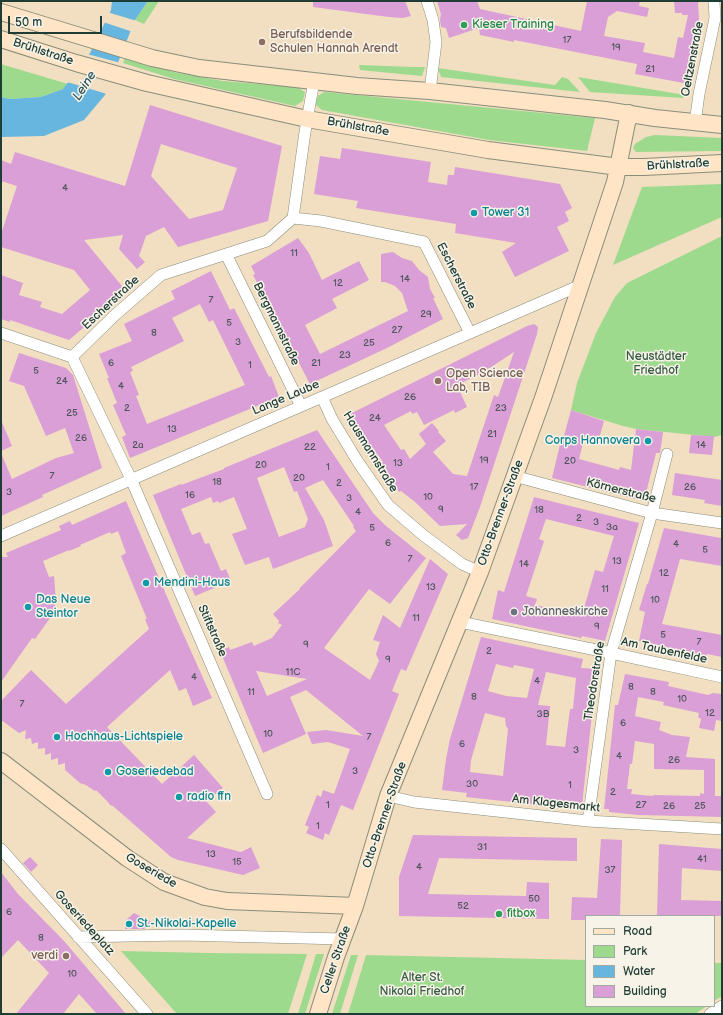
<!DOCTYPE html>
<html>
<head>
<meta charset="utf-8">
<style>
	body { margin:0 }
	#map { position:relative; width:723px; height:1015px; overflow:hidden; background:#f2dec1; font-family:"Balsamiq Sans",sans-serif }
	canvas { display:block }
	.frame { position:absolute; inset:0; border:2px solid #1f3d34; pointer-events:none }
	.legend { position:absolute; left:585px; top:915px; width:130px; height:92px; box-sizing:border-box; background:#f7f3e8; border:1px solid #a1aaa0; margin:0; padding:5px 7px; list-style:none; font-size:12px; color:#1f3d34 }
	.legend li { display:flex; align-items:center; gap:8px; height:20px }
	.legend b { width:20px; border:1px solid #a1aaa0 }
	.scale { position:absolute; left:8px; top:16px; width:94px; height:18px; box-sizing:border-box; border:2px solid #1f3d34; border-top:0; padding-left:5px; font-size:12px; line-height:14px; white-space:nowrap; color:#1f3d34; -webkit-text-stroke:3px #f7f3e8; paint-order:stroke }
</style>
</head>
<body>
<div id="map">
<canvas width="723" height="1015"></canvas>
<div class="frame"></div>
<ul class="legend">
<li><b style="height:5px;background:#ffe4c6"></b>Road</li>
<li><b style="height:11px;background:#9eda8e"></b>Park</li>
<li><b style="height:11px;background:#66b6e0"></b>Water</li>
<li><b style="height:11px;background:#d99fd6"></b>Building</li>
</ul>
<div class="scale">50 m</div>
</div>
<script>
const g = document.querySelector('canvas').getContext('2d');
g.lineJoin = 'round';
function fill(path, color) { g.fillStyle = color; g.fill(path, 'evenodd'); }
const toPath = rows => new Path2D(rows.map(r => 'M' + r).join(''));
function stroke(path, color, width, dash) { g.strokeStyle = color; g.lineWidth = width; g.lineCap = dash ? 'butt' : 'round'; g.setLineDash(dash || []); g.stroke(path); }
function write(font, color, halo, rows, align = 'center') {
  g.font = font + ' "Balsamiq Sans",sans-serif'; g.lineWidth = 3; g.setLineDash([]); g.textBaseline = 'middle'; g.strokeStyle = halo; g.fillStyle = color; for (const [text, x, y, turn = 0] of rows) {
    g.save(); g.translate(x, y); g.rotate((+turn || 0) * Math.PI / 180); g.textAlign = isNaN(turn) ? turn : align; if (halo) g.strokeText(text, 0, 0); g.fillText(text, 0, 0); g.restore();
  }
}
fill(toPath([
	[148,1,159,1,144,24,135,20],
	[125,57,173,72,223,81,297,87,305,92,303,101,295,106,174,79,123,63],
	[1,64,68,84,63,89,41,97,10,99,1,97],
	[359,65,414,67,425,67,422,76,360,70],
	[438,68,555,85,562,77,568,79,580,92,441,77],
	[578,77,685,95,683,98,590,92],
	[324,92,356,95,595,118,587,151,489,140,322,110,315,104,318,96],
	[655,135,722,138,722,151,636,152,633,148,635,144,646,137],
	[722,184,722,217,613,265,642,187],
	[722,236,722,435,714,437,636,429,623,426,571,410,577,383,596,333,615,297,627,283],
	[121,951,209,953,307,954,288,1014,177,1014],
	[316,954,324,954,305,1014,298,1014],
	[351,955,358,955,340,1014,332,1014],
	[366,955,586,960,586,1006,707,1006,695,1014,348,1014],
	[714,963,722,963,722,996,714,1001]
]), '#9eda8e');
fill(toPath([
	[112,1,148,1,135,20,105,95,84,120,44,136,1,137,1,97,10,99,41,97,63,89,90,53,111,10]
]), '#66b6e0');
fill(toPath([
	[107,12,137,21,133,32,103,22],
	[87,54,121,63,107,94,67,82]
]), '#f2dec1');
fill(toPath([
	[313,1,405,1,411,16,403,18,389,17,313,7],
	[437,1,477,1,480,9,581,31,587,1,640,1,639,6,649,8,647,17,617,11,608,17,604,36,645,43,643,52,674,58,678,37,683,38,688,15,682,15,682,13,675,13,674,1,698,1,699,20,694,40,698,41,689,84,635,74,637,64,514,40,514,42,480,35,479,28,449,38,446,28,441,27,440,20,441,14],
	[150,105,282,146,268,221,178,247,164,227,146,236,139,256,145,262,137,269,119,249,123,235,84,240,126,291,69,340,10,320,10,322,1,319,1,275,23,283,19,295,42,302,40,307,62,314,90,290,74,270,1,247,1,234,17,186,1,181,1,160,11,164,15,152,125,186],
	[161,144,237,168,223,210,189,219,151,176],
	[342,148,431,162,428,182,447,185,448,175,454,175,455,167,560,184,572,208,565,212,569,221,557,227,569,251,515,277,502,252,516,243,455,233,456,224,356,208,358,201,314,194,320,156,340,159],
	[298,238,309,253,322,280,359,261,369,280,332,299,337,308,305,325,320,354,408,311,402,293,395,286,385,282,381,282,381,254,393,252,402,258,412,261,419,270,428,277,430,289,435,298,433,298,443,319,387,348,310,384,253,275,255,274,251,266],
	[211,271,230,310,234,308,269,377,271,376,279,397,130,458,122,437,126,435,113,405,117,403,107,378,109,378,99,354,132,341,124,324,175,299,171,291],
	[200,304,209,322,213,320,245,385,147,424,136,396,139,395,130,372,133,371,131,367,184,341,172,318],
	[534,324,538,327,537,334,480,507,468,538,462,540,456,535,467,524,440,526,414,501,401,491,399,492,381,464,383,462,372,447,370,448,362,436,359,438,351,424,354,422,350,414,527,326],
	[514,352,498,397,494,395,467,476,453,474,433,452,446,441,438,432,439,431,432,423,419,434,426,444,410,459,404,449,401,450,384,425,411,411,412,414,417,412,424,425,454,410,455,413,467,407,457,385,482,373],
	[19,353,66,368,73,375,102,468,42,495,43,497,1,516,1,453,12,479,56,458,74,453,65,428,46,436,24,386,9,381],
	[571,410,604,421,599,439,585,435,579,459,619,470,620,467,631,470,636,429,663,432,660,453,656,453,644,501,552,478,562,436,564,436],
	[1,420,12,446,1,451],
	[317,430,373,513,386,526,426,558,390,604,369,589,324,648,370,680,379,661,376,654,380,642,373,640,383,615,400,628,430,559,448,574,406,671,401,669,392,691,399,694,353,810,341,805,329,835,325,833,323,840,306,833,309,827,305,825,317,795,321,797,323,790,334,794,350,749,328,742,312,744,307,732,326,730,363,736,306,690,290,697,306,734,263,753,220,651,229,647,230,650,252,642,254,646,272,638,282,625,278,623,279,621,273,614,300,589,299,589,356,531,353,527,354,526,323,480,305,488,324,520,333,546,273,569,269,557,245,565,232,534,247,529,234,497,219,503,218,501,213,503,211,497,181,509,192,535,200,532,205,544,209,543,221,571,226,569,231,581,195,596,153,495,181,484,181,485,224,469,224,468],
	[284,467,294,492,297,491,308,519,305,527,279,537,257,478],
	[256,671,307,679,267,696],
	[691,435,714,436,712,455,689,453],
	[675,473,722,480,722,506,704,503,705,500,672,495],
	[534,497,639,523,605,641,582,636,581,638,492,619,498,590,504,592],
	[546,519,614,536,603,572,595,570,582,615,535,605,537,599,526,596,544,541,539,539],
	[126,501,177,620,212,698,193,706,186,688,179,691,170,670,107,727,162,784,194,755,223,788,206,801,216,812,187,838,241,852,251,847,260,868,243,875,178,860,171,857,113,806,110,805,108,802,96,790,95,791,86,785,80,783,65,770,65,763,58,765,58,758,51,760,51,753,45,755,45,748,38,749,38,742,32,744,31,738,25,739,26,730,19,733,1,720,1,701,31,670,66,704,149,629,145,619,147,619,121,556,126,553,118,531,111,534,110,532,80,545,81,546,69,551,69,550,43,561,49,577,54,576,56,601,53,614,35,639,32,638,1,682,1,557,8,557,6,553,61,530,59,526,70,521,72,525],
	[664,528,721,538,722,566,680,559,662,624,722,635,722,657,707,654,706,658,689,655,690,652,639,641,645,612,639,610,647,584,648,584],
	[481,637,583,659,581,668,597,669,582,805,578,804,577,809,466,797,467,793,442,790,446,759,450,739],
	[496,664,513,668,514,665,534,669,527,698,506,696,488,691],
	[546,672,576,678,573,709,570,709,565,747,546,745,550,706,538,705],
	[485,713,505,718,506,726,508,729,503,776,470,772,471,760],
	[625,674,669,682,668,686,708,695,713,693,722,694,722,721,716,720,714,731,699,728,701,719,698,717,699,713,663,705,664,702,638,697,635,716,661,722,659,730,672,735,690,737,686,757,715,759,715,796,722,796,722,817,638,815,609,812,609,809,604,809,615,705,618,705],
	[635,741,654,744,654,769,704,770,704,794,700,793,700,796,653,795,653,796,631,794,632,789,627,789,630,764,632,764],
	[413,835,577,838,577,861,439,858,428,894,526,896,527,882,549,883,549,919,399,916,399,877],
	[601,839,622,840,620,916,586,916,586,920,571,920,572,897,597,898],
	[659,844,722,849,722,871,682,868,681,900,722,901,722,916,657,916],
	[30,857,38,865,31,872,23,863],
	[1,872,18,894,64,941,126,1014,97,1014,79,994,63,1014,16,1014,49,973,18,940,1,958],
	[134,913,152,922,144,929,125,929,126,920]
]), '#d99fd6');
const street = toPath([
	[427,1,433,20,436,42,430,91],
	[695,123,699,94,715,18,714,1],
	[293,218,321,221,424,242,470,333],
	[226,254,301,406],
	[1,333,72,357],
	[72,357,131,479,267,794],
	[72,357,115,315,161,275,267,241,293,218,305,132,314,81],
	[322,397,332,419,358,462,388,505,423,535,462,564,480,572],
	[514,476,652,513,722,523],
	[1,536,581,285],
	[460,622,611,653,722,677],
	[388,796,414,802,588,821,722,829],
	[588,821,611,653,652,513,667,454],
	[1,849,147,1014],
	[78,937,182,935,343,939],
	[710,1014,722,1006]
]);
const secondary = toPath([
	[1,12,152,58,199,68,357,86,430,91,605,110,655,118,722,125],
	[1,39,76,63,147,83,307,119,488,150,619,167,644,167,722,163],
	[1,761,127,858,164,882,205,897,227,901,355,906],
	[318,1014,336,957,355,906,388,796,480,572,543,398,615,182,629,113]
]);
stroke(street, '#888e7a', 12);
stroke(secondary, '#888e7a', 18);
stroke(street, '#fff', 11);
stroke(secondary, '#ffe4c6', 16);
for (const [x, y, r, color] of [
	[464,25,4,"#2e9e5b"],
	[262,42,4,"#8d6e63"],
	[474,213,4,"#0f9aa8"],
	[438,381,4,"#8d6e63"],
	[648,441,4,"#0f9aa8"],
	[146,583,4,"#0f9aa8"],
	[28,607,4,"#0f9aa8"],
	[514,612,4,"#6b7280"],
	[57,737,4,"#0f9aa8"],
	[108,772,4,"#0f9aa8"],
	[179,797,4,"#0f9aa8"],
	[499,914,4,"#2e9e5b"],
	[129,924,4,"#0f9aa8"],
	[66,956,4,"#8d6e63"]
]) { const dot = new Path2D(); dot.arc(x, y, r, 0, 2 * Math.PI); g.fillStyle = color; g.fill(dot); stroke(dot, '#f7f3e8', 1.5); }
write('10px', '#4e565c', null, [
	["17",567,40],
	["19",616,47],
	["21",650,69],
	["4",65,188],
	["11",294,253],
	["14",405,279],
	["12",338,283],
	["7",211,300],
	["29",426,314],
	["5",229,323],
	["27",397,330],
	["8",154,333],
	["3",238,342],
	["25",369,343],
	["23",345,355],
	["6",111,363],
	["21",316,363],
	["1",250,365],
	["5",36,371],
	["24",62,381],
	["4",121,386],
	["26",410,397],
	["2",127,408],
	["23",501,408],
	["25",72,413],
	["24",375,418],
	["13",172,429],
	["21",492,434],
	["26",81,438],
	["2a",138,445],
	["14",701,445],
	["22",310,447],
	["19",484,460],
	["20",570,461],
	["13",398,463],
	["20",261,465],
	["1",328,467],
	["7",52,476],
	["20",299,478],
	["18",217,482],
	["2",339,483],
	["17",474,487],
	["26",690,487],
	["3",9,492],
	["16",190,495],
	["10",428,497],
	["3",349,498],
	["9",441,509],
	["18",539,510],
	["4",358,512],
	["2",579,518],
	["3",596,522],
	["3a",612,527],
	["5",372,528],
	["6",388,543],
	["4",676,544],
	["5",705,550],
	["7",410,559],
	["13",617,561],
	["14",524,564],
	["12",664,573],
	["13",431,587],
	["11",605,589],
	["10",655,600],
	["11",416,618],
	["9",597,626],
	["5",663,635],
	["7",699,642],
	["9",306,644],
	["2",489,651],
	["9",388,659],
	["11C",293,672],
	["4",194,677],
	["4",537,681],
	["8",631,687],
	["11",251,692],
	["8",653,692],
	["8",474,697],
	["10",682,699],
	["7",22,704],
	["12",710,713],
	["3B",543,714],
	["6",623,723],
	["10",268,734],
	["7",369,737],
	["6",462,744],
	["3",576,750],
	["4",619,756],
	["26",674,760],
	["3",355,771],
	["30",472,784],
	["1",570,785],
	["2",613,792],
	["1",328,805],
	["27",641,805],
	["26",669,806],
	["25",700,806],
	["1",318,826],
	["31",482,847],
	["13",211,854],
	["41",702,859],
	["15",237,862],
	["4",419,867],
	["37",610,870],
	["50",534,899],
	["52",463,906],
	["6",9,912],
	["8",41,938],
	["10",72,974]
]);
write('12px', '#27864d', '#f7f3e8', [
	["Kieser Training",472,25],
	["fitbox",507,914]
], 'left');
write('12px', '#785e54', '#f7f3e8', [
	["Berufsbildende",270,35],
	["Schulen Hannah Arendt",270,49],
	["Open Science",446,374],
	["Lab, TIB",446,388],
	["verdi",58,956,"right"]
], 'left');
write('12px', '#1f3d34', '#f7f3e8', [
	["Brühlstraße",43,52,18],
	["Oeltzenstraße",693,59,-79],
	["Brühlstraße",358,127,10],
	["Brühlstraße",678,165,-3],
	["Escherstraße",456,276,63],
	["Escherstraße",111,303,-43],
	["Bergmannstraße",276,324,64],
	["Lange Laube",286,398,-23],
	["Hausmannstraße",370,452,58],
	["Körnerstraße",621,491,14],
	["Otto-Brenner-Straße",501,513,-70],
	["Stiftstraße",212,631,66],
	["Am Taubenfelde",664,651,12],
	["Theodorstraße",595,681,-81],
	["Am Klagesmarkt",556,804,6],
	["Otto-Brenner-Straße",385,815,-71],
	["Goseriede",151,871,30],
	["Goseriedeplatz",84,923,48],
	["Celler Straße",336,960,-71]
]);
write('12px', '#0d838f', '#f7f3e8', [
	["Tower 31",482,213],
	["Corps Hannovera",640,441,"right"],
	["Mendini-Haus",154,583],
	["Das Neue",36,600],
	["Steintor",36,614],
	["Hochhaus-Lichtspiele",65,737],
	["Goseriedebad",116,772],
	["radio ffn",187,797],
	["St.-Nikolai-Kapelle",137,924]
], 'left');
write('12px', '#385c46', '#f7f3e8', [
	["Neustädter",656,357],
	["Friedhof",656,371],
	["Alter St.",422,978],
	["Nikolai Friedhof",422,992]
]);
write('12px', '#5b616d', '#f7f3e8', [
	["Johanneskirche",522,612]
], 'left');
write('italic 13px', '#315b5f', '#f7f3e8', [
	["Leine",85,86,-57]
]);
</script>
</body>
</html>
